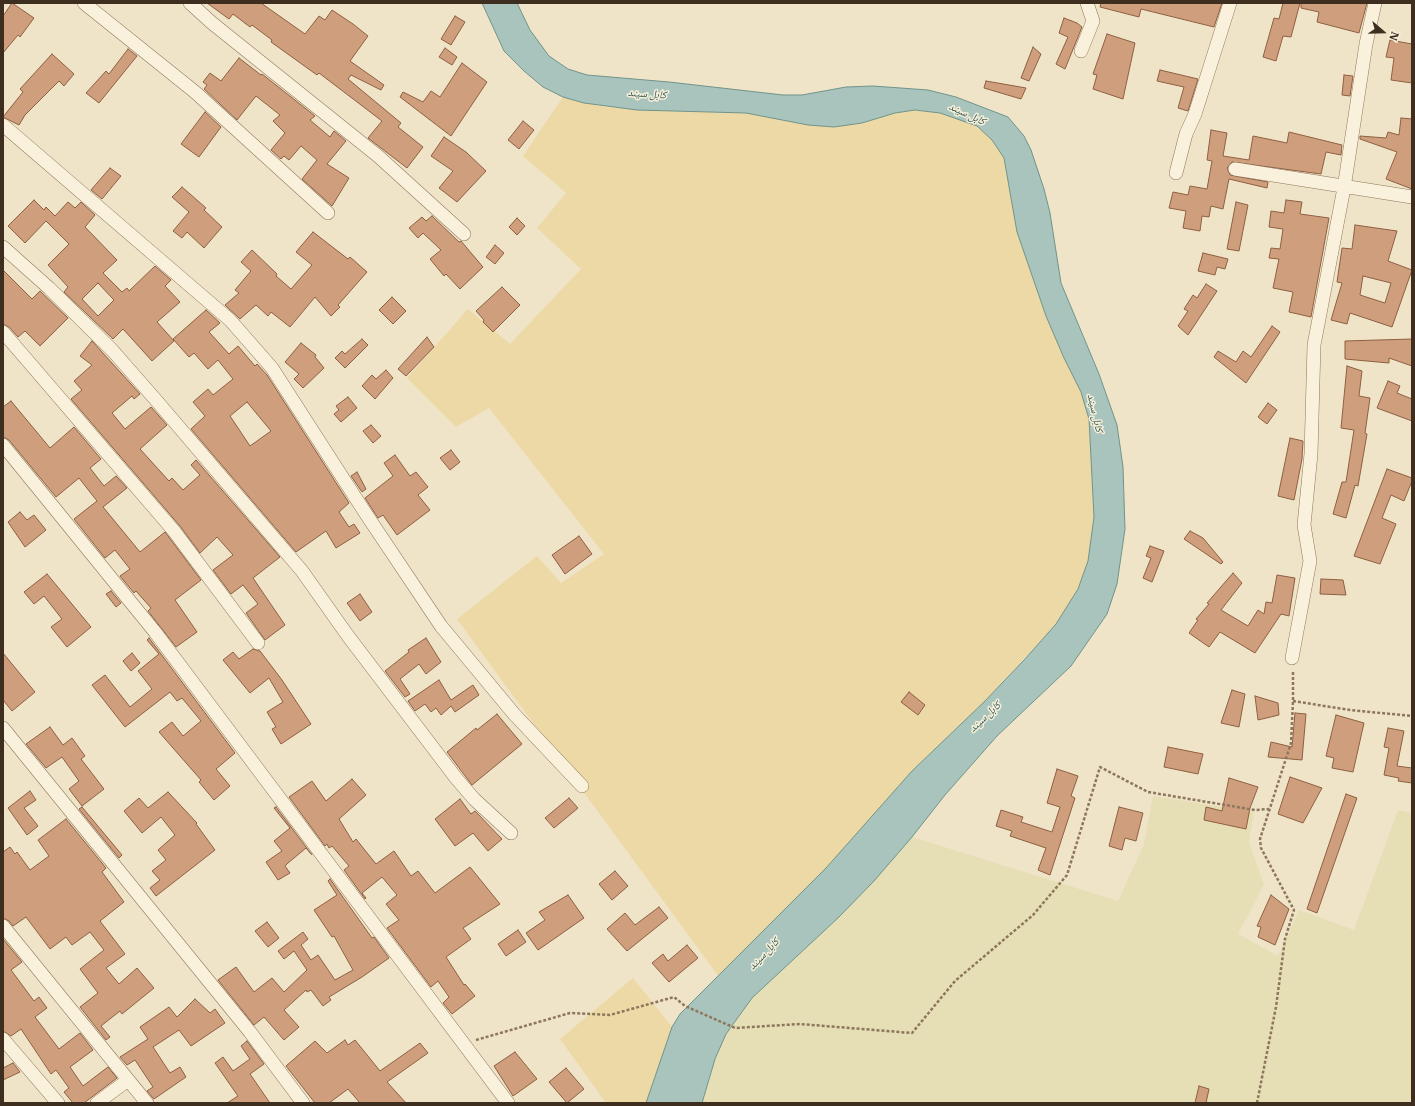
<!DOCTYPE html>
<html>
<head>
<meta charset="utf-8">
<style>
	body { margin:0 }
	#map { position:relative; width:1415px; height:1106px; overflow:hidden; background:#f0e4c8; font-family:"IBM Plex Serif",serif }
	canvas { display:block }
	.frame { position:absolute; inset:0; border:4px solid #3d2e20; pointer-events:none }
	.north { position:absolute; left:1363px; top:12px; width:40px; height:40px; -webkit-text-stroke:3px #f7eed8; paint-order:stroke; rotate:110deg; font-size:11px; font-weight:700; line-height:16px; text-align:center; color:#3d2e20 }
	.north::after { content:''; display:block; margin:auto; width:14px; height:18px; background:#3d2e20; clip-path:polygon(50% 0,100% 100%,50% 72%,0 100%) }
</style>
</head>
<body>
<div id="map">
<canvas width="1415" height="1106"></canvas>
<div class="frame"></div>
<div class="north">N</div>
</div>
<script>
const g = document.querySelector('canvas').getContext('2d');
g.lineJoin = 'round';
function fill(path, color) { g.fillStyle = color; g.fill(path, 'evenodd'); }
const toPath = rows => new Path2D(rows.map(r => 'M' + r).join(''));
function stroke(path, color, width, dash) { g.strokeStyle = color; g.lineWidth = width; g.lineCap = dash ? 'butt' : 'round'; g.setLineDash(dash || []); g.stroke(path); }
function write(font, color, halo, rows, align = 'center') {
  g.font = font + ' "IBM Plex Serif","Noto Naskh Arabic",serif'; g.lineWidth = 3; g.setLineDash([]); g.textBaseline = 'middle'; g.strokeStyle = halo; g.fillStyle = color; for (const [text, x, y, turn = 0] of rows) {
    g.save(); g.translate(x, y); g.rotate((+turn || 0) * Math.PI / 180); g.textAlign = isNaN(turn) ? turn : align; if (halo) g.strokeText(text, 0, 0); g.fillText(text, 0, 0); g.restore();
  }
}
fill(toPath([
	[1153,796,1254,812,1249,842,1264,885,1238,934,1278,956,1299,910,1354,930,1398,810,1412,813,1412,1103,702,1103,715,1059,726,1034,752,998,839,917,912,837,1118,901,1144,844]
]), '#e6deb5');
fill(toPath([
	[563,97,604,107,667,111,746,113,808,125,834,127,862,123,895,113,915,110,940,113,977,126,992,140,1004,158,1017,232,1046,316,1064,358,1081,392,1089,419,1094,517,1088,561,1078,589,1056,624,984,702,912,771,826,868,719,977,457,619,537,556,561,583,604,554,489,408,456,427,407,378,468,309,510,344,581,269,537,228,566,193,523,156],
	[633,978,672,1027,646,1103,606,1103,560,1039]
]), '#ecd9a5');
const water = toPath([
	[482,3,517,3,530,30,549,56,568,69,587,75,669,82,783,95,802,95,846,87,873,86,928,90,956,97,1008,117,1024,136,1031,150,1044,189,1050,213,1061,283,1099,374,1117,425,1123,467,1125,529,1117,584,1107,614,1071,666,997,736,945,795,912,837,874,881,839,917,752,998,726,1034,715,1059,702,1103,646,1103,672,1027,680,1014,826,868,912,771,984,702,1025,659,1056,624,1078,589,1088,561,1094,517,1089,419,1081,392,1064,358,1046,316,1017,232,1004,158,992,140,977,126,940,113,915,110,895,113,862,123,834,127,808,125,746,113,637,110,584,103,563,97,543,87,524,71,504,51,482,3]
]);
fill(water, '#a9c4bc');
stroke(water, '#6f938a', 1);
const building = toPath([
	[12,3,34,18,20,37,18,35,3,53,3,16,12,3],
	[207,3,261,3,305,34,319,16,325,20,332,10,353,24,368,36,350,61,384,85,381,90,351,75,348,79,401,123,398,127,423,147,407,168,368,138,382,121,319,73,317,75,271,42,272,40,252,25,250,27,233,14,229,19,207,3],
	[1101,3,1222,3,1214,27,1141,9,1139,17,1100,7,1101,3],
	[1283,3,1300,3,1291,37,1283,36,1276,61,1263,57,1274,18,1279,19,1283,3],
	[1301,3,1367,3,1359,33,1317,22,1319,12,1301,8,1301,3],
	[455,16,465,22,451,45,441,39,455,16],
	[1064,18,1077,23,1082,27,1065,69,1056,64,1068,37,1059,33,1064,18],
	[1107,34,1135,43,1123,99,1093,89,1097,75,1093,74,1107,34],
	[1390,40,1412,44,1412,83,1391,80,1394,58,1386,57,1390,40],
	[1033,47,1041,54,1029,81,1021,78,1033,47],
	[445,48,457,57,452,65,439,57,445,48],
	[128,49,137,56,99,103,86,93,106,71,109,74,128,49],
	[52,54,74,74,64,86,59,81,25,115,19,125,3,117,23,92,20,89,52,54],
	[239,58,261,75,262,74,315,116,310,120,330,137,334,131,346,141,327,164,349,178,332,206,302,179,317,160,301,146,289,160,284,156,281,159,271,150,285,133,273,121,280,115,256,96,237,120,204,89,207,85,203,82,210,73,221,81,239,58],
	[462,63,487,82,451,136,400,97,403,92,423,102,431,91,440,97,462,63],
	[1160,70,1198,79,1188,111,1178,108,1184,87,1157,81,1160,70],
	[1344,75,1353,76,1350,96,1342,95,1344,75],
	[986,81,1026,88,1021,99,984,88,986,81],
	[205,112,221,127,199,157,181,144,205,112],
	[1401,118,1412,119,1412,189,1386,179,1397,152,1360,139,1360,136,1386,138,1388,132,1399,135,1401,118],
	[523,121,534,130,519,149,508,140,523,121],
	[1211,130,1227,133,1223,156,1249,160,1253,136,1287,143,1289,132,1342,145,1341,155,1326,152,1321,174,1232,162,1227,168,1230,175,1268,182,1267,188,1229,179,1223,209,1211,206,1209,217,1202,216,1200,231,1183,228,1186,211,1169,208,1173,192,1188,195,1190,186,1207,189,1212,161,1207,160,1211,130],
	[444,137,466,152,486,171,457,202,439,188,453,171,431,156,444,137],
	[110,168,121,176,102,199,91,190,110,168],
	[182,187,206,208,204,210,222,227,204,248,187,232,182,238,173,231,189,212,172,197,182,187],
	[34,200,44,210,46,207,55,216,68,202,75,208,81,202,95,215,85,227,117,260,103,273,122,292,127,288,129,291,155,266,171,280,165,286,180,302,157,322,174,341,152,361,123,329,113,339,64,292,68,287,48,265,69,244,46,221,25,243,8,226,34,200],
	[98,283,114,300,98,316,82,299,98,283],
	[1286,200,1302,202,1300,214,1329,218,1311,317,1289,312,1293,292,1273,288,1279,259,1269,258,1271,248,1280,249,1283,229,1269,227,1271,211,1284,213,1286,200],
	[1236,202,1248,205,1239,251,1227,249,1236,202],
	[432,216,459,242,461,241,483,267,460,289,446,274,444,276,430,259,441,250,423,233,418,238,409,228,422,217,426,221,432,216],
	[517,218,525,226,517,235,509,227,517,218],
	[1355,225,1397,231,1388,261,1412,270,1392,327,1350,313,1347,324,1331,320,1342,283,1337,282,1342,248,1352,249,1355,225],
	[1363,276,1391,283,1385,303,1360,295,1363,276],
	[313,232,348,259,350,257,367,272,338,305,340,307,331,316,315,297,290,327,271,312,268,316,256,305,240,319,225,305,239,293,235,290,251,271,241,262,252,250,277,274,276,276,291,289,312,265,296,252,313,232],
	[495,245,504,253,495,264,486,257,495,245],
	[1203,253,1228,259,1225,269,1217,267,1215,275,1198,271,1203,253],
	[3,270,32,299,40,291,68,318,40,346,25,331,18,337,9,327,3,324,3,270],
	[1206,284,1217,291,1188,335,1178,326,1188,311,1184,309,1193,295,1197,298,1206,284],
	[502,287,520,305,493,332,483,322,484,320,476,311,502,287],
	[392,297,406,311,393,324,379,310,392,297],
	[206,310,220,323,209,332,229,354,238,346,255,366,257,364,267,375,349,503,339,512,349,527,354,524,360,533,336,548,326,531,296,552,191,429,205,416,193,402,208,389,213,395,233,379,218,360,208,369,194,353,189,357,173,339,206,310],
	[247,402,271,431,250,446,230,416,247,402],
	[1272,326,1280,332,1246,383,1214,357,1218,351,1236,362,1243,351,1251,357,1272,326],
	[427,337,434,347,406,376,398,369,427,337],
	[362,339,368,345,345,368,335,358,342,351,345,354,362,339],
	[1412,339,1412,366,1389,358,1389,363,1345,359,1345,341,1412,339],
	[92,341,140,394,134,399,132,396,112,413,125,429,151,407,167,425,140,449,169,481,172,478,183,490,200,475,191,465,196,460,280,557,253,578,285,625,265,640,246,613,258,604,243,585,231,594,213,570,233,555,217,537,200,553,180,526,71,399,82,390,74,381,92,365,80,356,92,341],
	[301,343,316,355,315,357,324,368,303,388,294,379,299,374,285,362,301,343],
	[1347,366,1362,371,1359,396,1370,398,1365,433,1367,434,1358,486,1355,485,1346,518,1333,514,1342,482,1346,482,1354,430,1341,428,1347,366],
	[386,370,393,378,375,399,362,386,372,375,376,379,386,370],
	[1388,381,1400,386,1397,393,1412,399,1412,421,1377,408,1388,381],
	[348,397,357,408,341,422,334,414,339,410,336,406,348,397],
	[11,401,50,448,74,427,101,459,90,468,104,486,116,476,127,488,103,507,140,552,165,532,201,580,175,600,197,632,176,647,148,611,151,608,136,591,134,593,120,576,130,569,115,550,105,558,74,519,97,501,79,478,56,497,9,440,3,437,3,407,11,401],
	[1268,403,1277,410,1267,424,1258,417,1268,403],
	[371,425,381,436,373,443,363,431,371,425],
	[1290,438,1303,441,1302,459,1294,500,1278,496,1290,438],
	[451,450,460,462,450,470,440,458,451,450],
	[395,455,410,476,416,472,428,487,418,495,430,510,397,535,383,515,378,518,365,498,393,476,384,463,395,455],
	[1387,469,1412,478,1412,481,1404,501,1391,495,1382,518,1396,524,1380,564,1354,556,1387,469],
	[357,472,366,489,362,492,351,476,357,472],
	[20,512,27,520,34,515,46,530,25,547,8,522,20,512],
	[1190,531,1203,538,1223,562,1221,564,1184,539,1190,531],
	[579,536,592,554,565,574,552,555,579,536],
	[1150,546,1164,551,1152,582,1143,578,1151,558,1146,556,1150,546],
	[1233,573,1242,583,1221,610,1248,626,1258,610,1264,614,1266,602,1272,603,1277,575,1295,578,1289,616,1281,614,1255,653,1220,632,1209,647,1189,633,1198,620,1196,619,1209,604,1207,603,1233,573],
	[47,574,91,627,67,647,51,627,62,619,44,596,34,604,24,592,47,574],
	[1321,579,1343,580,1346,595,1320,594,1321,579],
	[111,591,121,603,116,607,106,594,111,591],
	[360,594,372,612,360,621,347,603,360,594],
	[149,638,235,753,216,769,230,786,214,800,199,782,201,780,159,732,172,722,183,736,201,721,182,698,177,701,170,692,125,727,92,685,105,675,130,707,152,689,138,671,159,654,147,640,149,638],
	[426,638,441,662,426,674,419,664,400,679,410,694,405,697,385,671,409,652,408,650,426,638],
	[253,649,260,651,282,680,311,724,281,744,272,729,276,727,267,712,283,702,269,678,250,693,223,660,233,652,239,659,253,649],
	[3,653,35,692,12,711,3,700,3,653],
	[132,653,140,663,131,671,123,661,132,653],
	[439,680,451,700,473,685,479,695,455,712,451,706,441,715,436,708,431,712,425,704,415,711,408,701,439,680],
	[1232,690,1245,694,1239,727,1221,723,1232,690],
	[909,692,925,705,918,715,901,702,909,692],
	[1255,696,1278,703,1279,715,1258,720,1255,696],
	[1295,713,1306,714,1302,760,1268,757,1271,742,1292,747,1295,713],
	[497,714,522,744,472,785,447,752,476,728,477,730,497,714],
	[1336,715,1364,723,1353,772,1332,768,1334,758,1326,756,1336,715],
	[50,727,63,745,72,738,85,756,81,759,104,789,82,806,69,789,79,781,62,757,46,768,26,744,50,727],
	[1388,728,1404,731,1397,766,1412,768,1412,783,1398,781,1399,778,1384,775,1389,748,1384,747,1388,728],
	[1168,747,1203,754,1198,774,1164,767,1168,747],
	[1057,769,1078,776,1071,796,1075,798,1050,875,1038,870,1046,848,1010,836,1012,831,996,826,1001,810,1023,817,1021,822,1052,832,1060,807,1047,803,1057,769],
	[1290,777,1322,788,1303,823,1278,814,1290,777],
	[1229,778,1258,787,1250,808,1246,829,1204,820,1206,807,1222,811,1229,778],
	[352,779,366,795,339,819,353,842,356,839,376,864,394,851,411,876,418,871,435,893,470,867,500,904,463,928,471,939,446,957,464,985,465,984,475,996,452,1014,443,1003,449,997,438,981,431,987,387,928,399,920,386,904,397,895,382,877,362,893,366,898,365,899,344,870,349,866,332,846,329,848,327,844,325,846,289,797,312,781,326,801,352,779],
	[30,791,36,800,24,808,38,826,27,835,8,808,30,791],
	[168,792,197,823,196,824,215,850,156,896,150,888,160,880,152,871,166,860,158,850,175,835,161,817,142,833,124,811,139,798,148,808,168,792],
	[1346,794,1357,798,1317,913,1307,909,1346,794],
	[569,798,578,808,554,828,545,818,569,798],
	[460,799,471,814,475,811,502,839,488,851,473,833,455,846,435,819,460,799],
	[82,807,122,855,119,858,79,809,82,807],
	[276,807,312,855,306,848,288,863,285,866,290,873,278,880,266,862,282,851,274,841,290,828,274,808,276,807],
	[1119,807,1143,813,1136,841,1125,838,1122,850,1109,846,1119,807],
	[66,819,106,868,102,872,124,902,100,921,125,954,106,968,119,984,137,968,154,988,122,1014,120,1011,101,1026,110,1037,106,1040,80,1007,98,993,80,969,104,950,90,932,72,945,66,937,50,949,26,917,13,926,9,921,3,918,3,852,10,847,15,854,17,852,30,870,49,856,38,840,66,819],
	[615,871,628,886,612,900,599,884,615,871],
	[330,879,372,938,374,937,389,958,362,977,329,997,331,1000,323,1006,311,990,307,992,306,990,284,1010,299,1027,284,1040,264,1017,254,1025,218,980,236,967,254,992,272,978,284,992,307,970,294,951,284,959,278,951,303,932,308,939,301,945,311,960,318,955,335,980,353,970,334,936,332,937,314,910,337,895,328,881,330,879],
	[568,895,584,918,538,950,526,933,545,920,539,912,568,895],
	[1271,895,1289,909,1275,945,1258,937,1261,927,1257,926,1271,895],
	[659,907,668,918,627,951,607,929,625,913,635,925,659,907],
	[267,922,279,938,268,947,255,931,267,922],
	[518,930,526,942,506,956,498,944,518,930],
	[3,939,22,962,11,970,34,1001,39,997,47,1008,35,1017,59,1049,80,1033,93,1050,70,1067,83,1086,108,1067,117,1078,84,1103,73,1103,64,1092,69,1088,56,1070,51,1074,21,1029,11,1036,3,1031,3,939],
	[687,945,698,958,669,982,652,963,663,954,668,961,687,945],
	[195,999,210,1013,215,1009,225,1023,191,1046,179,1030,153,1047,170,1073,180,1067,186,1077,154,1099,147,1091,153,1087,135,1060,127,1065,120,1057,148,1039,140,1027,169,1007,177,1017,195,999],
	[345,1040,348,1045,355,1040,380,1071,420,1043,428,1053,387,1082,406,1103,360,1103,348,1089,329,1103,315,1103,286,1066,315,1041,327,1053,345,1040],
	[247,1041,264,1064,250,1074,270,1103,227,1103,238,1096,215,1063,223,1057,233,1071,250,1059,241,1046,247,1041],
	[515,1052,537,1079,513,1096,494,1066,515,1052],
	[13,1063,20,1072,3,1080,3,1068,13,1063],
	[566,1068,584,1089,567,1103,549,1082,566,1068],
	[1199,1086,1209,1089,1206,1103,1195,1103,1199,1086]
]);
fill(building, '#cf9f7d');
stroke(building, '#8d5f41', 1);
const minor = toPath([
	[84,3,195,92,328,213],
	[190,3,212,23,378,156,464,234],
	[1081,51,1093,21,1087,3],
	[3,125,230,320,272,368,366,514,441,626,514,714,582,786],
	[1235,169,1412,197],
	[1176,173,1186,134,1195,114,1230,3],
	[3,247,49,288,112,350,155,399,302,571,348,636,456,778,474,799,511,833],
	[3,332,174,531,258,643],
	[3,445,155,632,508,1103],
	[1292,658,1310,561,1304,525,1311,454,1314,345,1344,188,1366,44,1375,3],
	[3,728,250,1032,303,1103],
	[3,926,147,1103],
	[3,1039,58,1103],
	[97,1103,128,1080]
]);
stroke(minor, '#8d765c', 14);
stroke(toPath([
	[1293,701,1350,710,1412,716],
	[476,1040,570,1013,610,1015,674,997,685,1006,735,1028,800,1024,912,1033,955,981,1033,915,1067,875,1100,767,1148,792,1255,810,1269,809],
	[1257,1103,1276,1007,1285,939,1294,910,1261,848,1260,839,1291,743,1293,701,1293,670]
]), '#8d765c', 2.5, [3, 2]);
stroke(minor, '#faf1dc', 13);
write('italic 11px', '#2f5d5a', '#f7eed8', [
	["کابل سيند",647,94,4],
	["کابل سيند",967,114,25],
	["کابل سيند",1095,413,77],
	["کابل سيند",985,717,-43],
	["کابل سيند",764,954,-46]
]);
</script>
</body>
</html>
